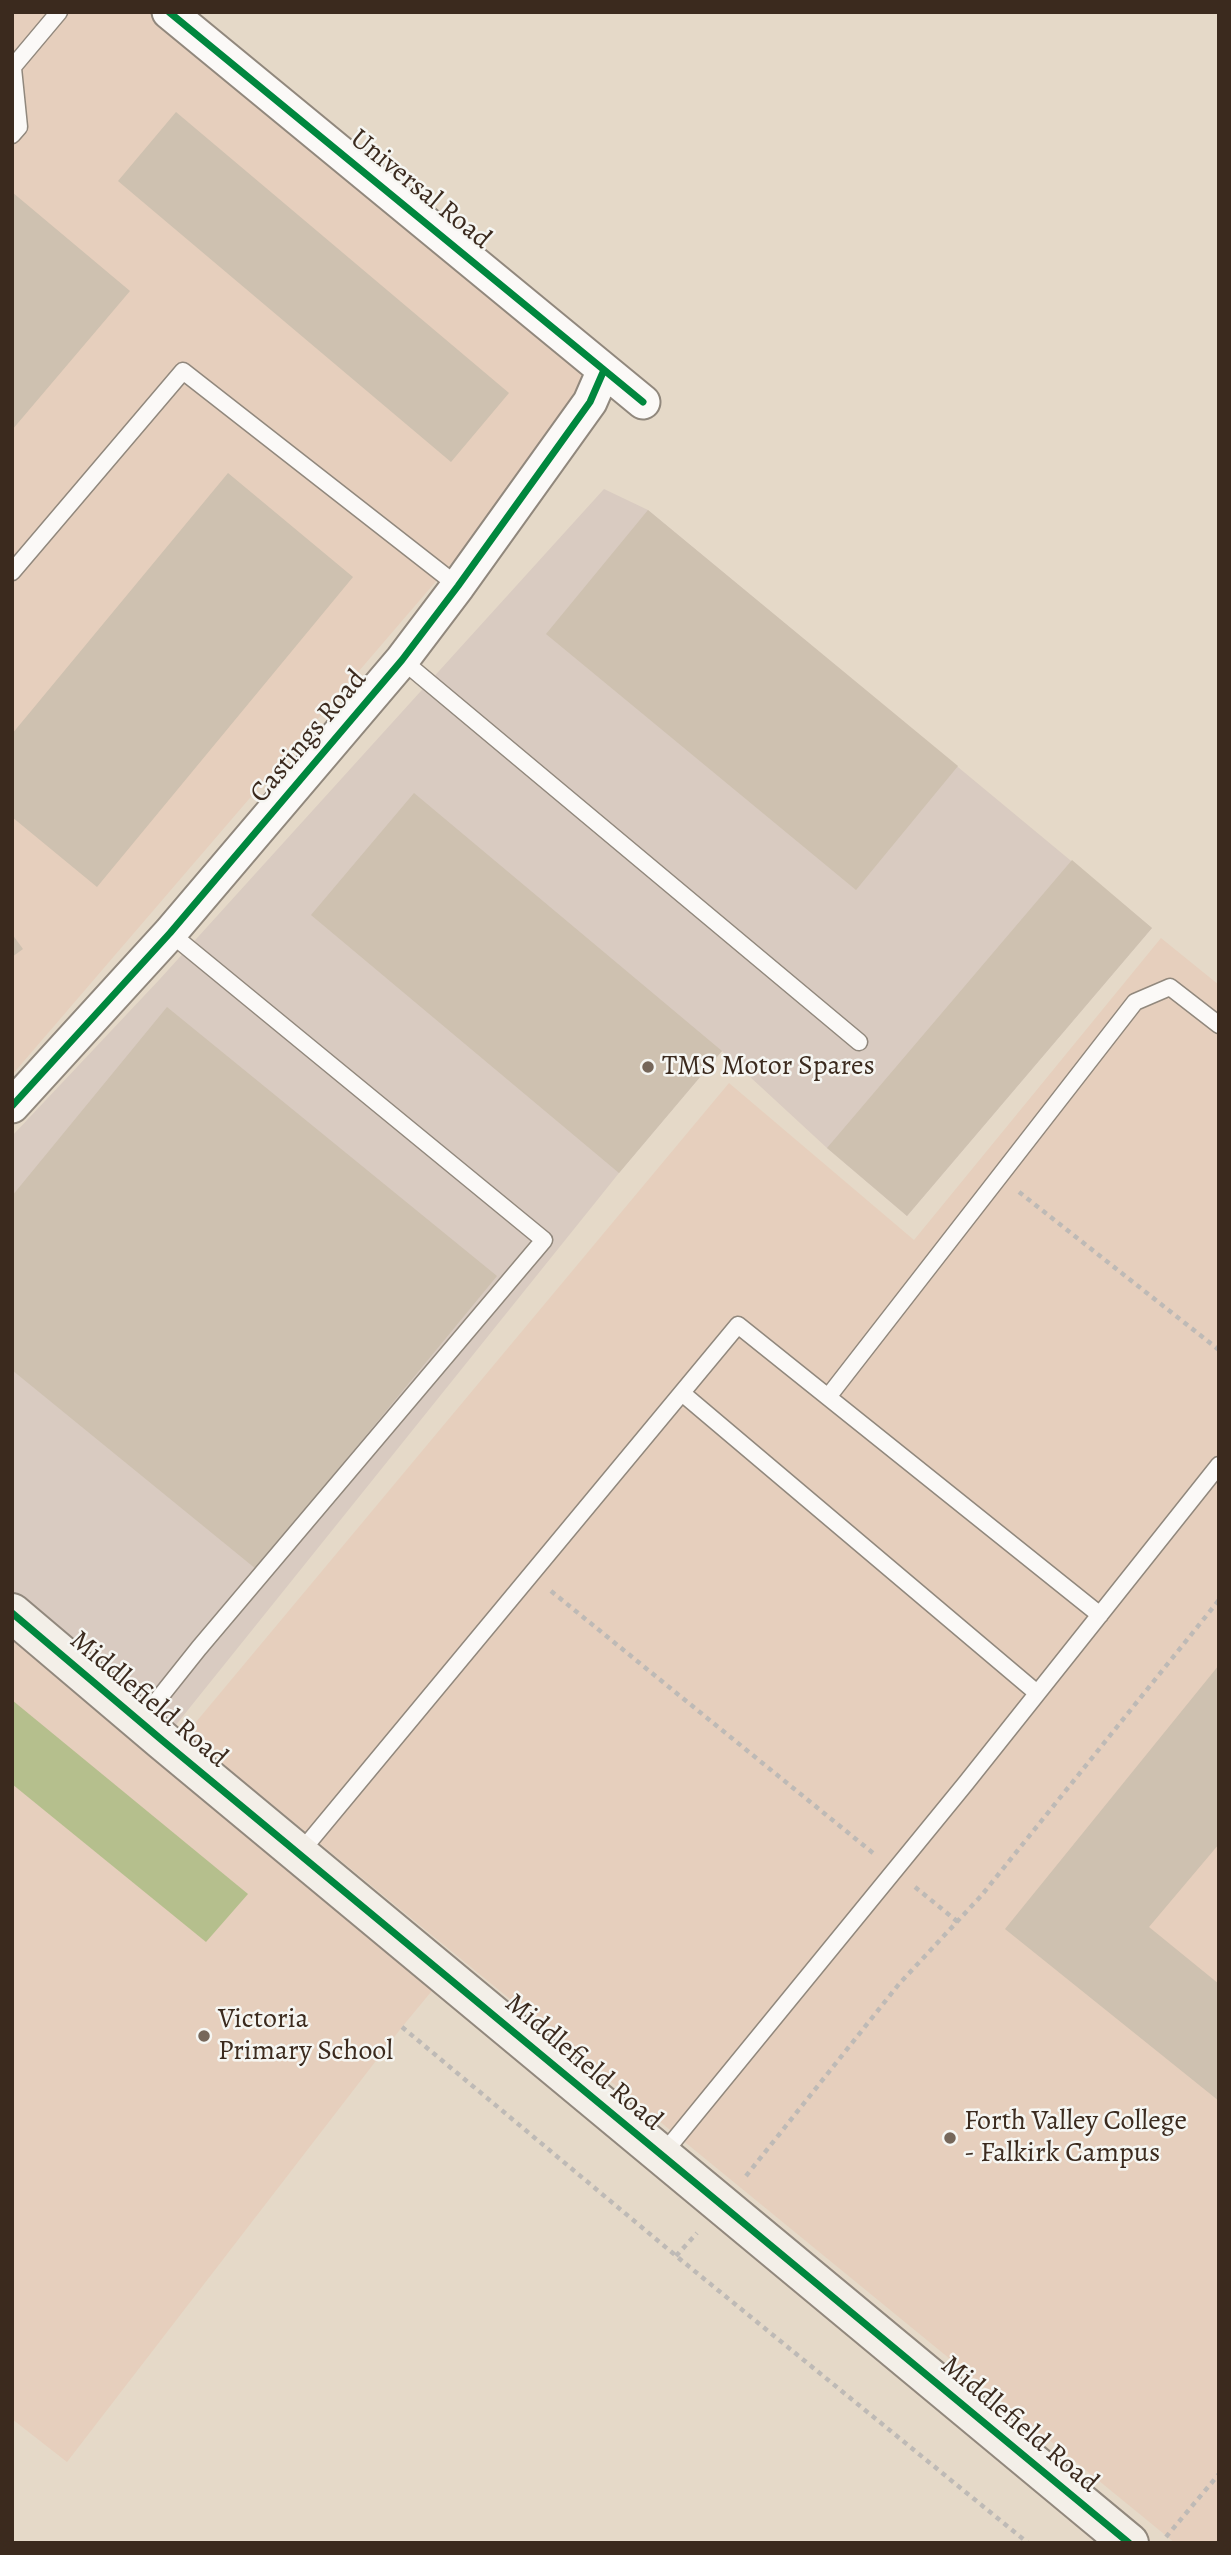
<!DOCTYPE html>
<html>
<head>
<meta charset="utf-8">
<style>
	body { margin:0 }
	#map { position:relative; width:1231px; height:2555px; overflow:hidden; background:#e5d9c8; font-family:Alegreya,serif }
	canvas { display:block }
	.frame { position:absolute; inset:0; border:14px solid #3b2a1e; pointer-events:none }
</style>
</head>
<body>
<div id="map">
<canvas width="1231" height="2555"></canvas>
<div class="frame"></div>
</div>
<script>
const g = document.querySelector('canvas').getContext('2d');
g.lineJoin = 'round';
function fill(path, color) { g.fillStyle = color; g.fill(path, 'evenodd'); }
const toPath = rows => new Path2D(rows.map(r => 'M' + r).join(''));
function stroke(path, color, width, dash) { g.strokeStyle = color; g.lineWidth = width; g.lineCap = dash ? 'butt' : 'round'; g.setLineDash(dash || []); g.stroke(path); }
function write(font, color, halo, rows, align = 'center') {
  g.font = font + ' Alegreya,serif'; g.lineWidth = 5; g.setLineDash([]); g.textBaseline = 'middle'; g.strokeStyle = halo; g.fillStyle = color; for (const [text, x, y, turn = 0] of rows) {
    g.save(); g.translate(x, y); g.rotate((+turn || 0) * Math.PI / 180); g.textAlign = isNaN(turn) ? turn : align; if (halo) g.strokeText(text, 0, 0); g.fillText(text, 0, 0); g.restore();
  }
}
fill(toPath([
	[12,12,168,12,604,370,590,402,12,1075],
	[1161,938,1219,985,1219,2543,1175,2543,186,1734,729,1083,914,1240],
	[12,1613,445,1975,402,2027,67,2462,12,2419]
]), '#e6cfbd');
fill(toPath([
	[604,489,648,510,1152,928,907,1216,827,1148,722,1051,619,1173,163,1741,12,1603,12,1136,159,980]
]), '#d9cbc1');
fill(toPath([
	[12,1700,248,1894,206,1942,12,1784]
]), '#b5bf8d');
fill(toPath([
	[176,112,509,393,451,462,118,181],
	[12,192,130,291,12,430],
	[228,473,353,577,97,887,12,817,12,734],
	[648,510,958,766,856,890,546,634],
	[414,793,722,1051,619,1173,311,915],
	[1072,860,1152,928,907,1216,827,1148],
	[12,934,23,949,12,957],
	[167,1007,497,1276,256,1569,12,1370,12,1196],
	[1219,1665,1219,1844,1149,1927,1219,1984,1219,2101,1005,1929]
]), '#cec1b0');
const lane = toPath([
	[12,68,59,12],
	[12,135,19,127,13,68],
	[12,572,183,371,458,586],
	[402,660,859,1042],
	[682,1393,1037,1693],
	[828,1397,1135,1002,1170,987,1219,1025],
	[140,1722,199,1648,544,1240,170,933],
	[299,1854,738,1325,1100,1615],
	[662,2155,966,1783,1219,1465]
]);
const street = toPath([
	[169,12,643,402],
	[12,1106,170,933,402,660,458,586,590,402,604,370]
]);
const secondary = toPath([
	[12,1613,163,1741,1129,2543]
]);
stroke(lane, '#91887d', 19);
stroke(street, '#91887d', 37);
stroke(secondary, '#91887d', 42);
stroke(toPath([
	[1019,1192,1219,1350],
	[551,1591,873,1853],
	[915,1887,958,1922],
	[402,2027,681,2260,1028,2543],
	[746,2176,899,1984,981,1896,1219,1600],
	[676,2256,697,2233],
	[1166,2537,1219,2474]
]), '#bebab6', 4.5, [5, 5]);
stroke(lane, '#fbf9f7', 16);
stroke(street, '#fbf9f7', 33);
stroke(secondary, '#f3efe8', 38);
stroke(toPath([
	[169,12,643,402],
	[12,1106,170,933,402,660,458,586,590,402,604,370],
	[12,1613,163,1741,1129,2543]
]), '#00873e', 7);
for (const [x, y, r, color] of [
	[648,1067,7,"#76675a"],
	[204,2036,7,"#76675a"],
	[950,2138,7,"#76675a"]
]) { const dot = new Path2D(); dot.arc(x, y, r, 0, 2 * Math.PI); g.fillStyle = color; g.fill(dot); stroke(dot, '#f6f6f2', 2.5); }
write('28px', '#3b2a1e', '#f6f6f2', [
	["Universal Road",420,190,39],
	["Castings Road",309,737,-50],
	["Middlefield Road",148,1700,40],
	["Middlefield Road",583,2063,40],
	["Middlefield Road",1019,2425,40]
]);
write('28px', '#3b2a1e', '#f6f6f2', [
	["TMS Motor Spares",662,1067],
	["Victoria",218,2020],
	["Primary School",218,2052],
	["Forth Valley College",964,2122],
	["- Falkirk Campus",964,2154]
], 'left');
</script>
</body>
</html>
